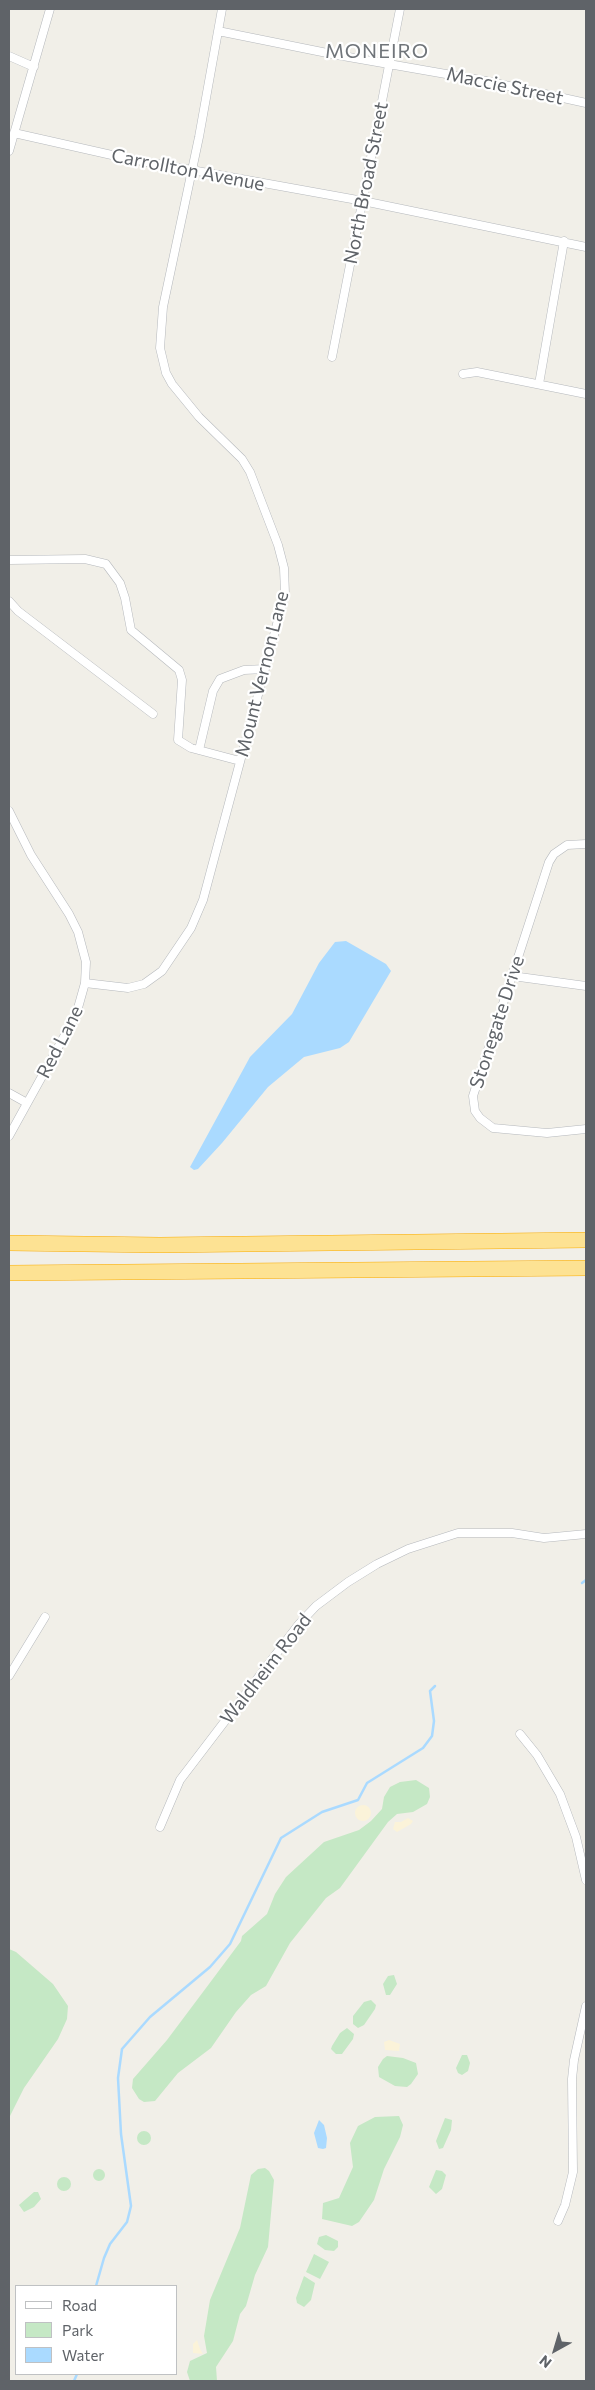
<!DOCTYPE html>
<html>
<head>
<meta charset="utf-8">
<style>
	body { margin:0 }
	#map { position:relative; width:595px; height:2390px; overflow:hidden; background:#f1efe8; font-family:Commissioner,sans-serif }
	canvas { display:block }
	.frame { position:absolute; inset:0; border:10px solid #5f6368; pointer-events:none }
	.legend { position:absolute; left:15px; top:2285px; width:162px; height:90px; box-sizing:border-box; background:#fff; border:1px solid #bfc1c3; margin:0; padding:6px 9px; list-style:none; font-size:15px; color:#5f6368 }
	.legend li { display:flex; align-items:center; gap:10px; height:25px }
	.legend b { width:25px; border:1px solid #bfc1c3 }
	.north { position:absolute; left:530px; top:2325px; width:50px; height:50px; -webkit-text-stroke:4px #fff; paint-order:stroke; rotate:219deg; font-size:14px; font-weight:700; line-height:20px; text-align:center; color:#5f6368 }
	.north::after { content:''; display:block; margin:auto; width:18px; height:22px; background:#5f6368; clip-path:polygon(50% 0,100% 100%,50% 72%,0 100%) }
</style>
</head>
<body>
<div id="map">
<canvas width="595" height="2390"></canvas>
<div class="frame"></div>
<ul class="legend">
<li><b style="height:6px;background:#fff"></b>Road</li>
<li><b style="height:14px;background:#c5e8c5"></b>Park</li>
<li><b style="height:14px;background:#aadaff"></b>Water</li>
</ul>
<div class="north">N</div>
</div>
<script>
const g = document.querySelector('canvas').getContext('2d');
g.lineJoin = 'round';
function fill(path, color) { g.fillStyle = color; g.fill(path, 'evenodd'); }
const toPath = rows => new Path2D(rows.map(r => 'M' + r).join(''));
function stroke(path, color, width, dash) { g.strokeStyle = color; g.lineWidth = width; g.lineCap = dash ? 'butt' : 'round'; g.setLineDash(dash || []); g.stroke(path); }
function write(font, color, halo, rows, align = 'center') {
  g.font = font + ' Commissioner,sans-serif'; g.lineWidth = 4.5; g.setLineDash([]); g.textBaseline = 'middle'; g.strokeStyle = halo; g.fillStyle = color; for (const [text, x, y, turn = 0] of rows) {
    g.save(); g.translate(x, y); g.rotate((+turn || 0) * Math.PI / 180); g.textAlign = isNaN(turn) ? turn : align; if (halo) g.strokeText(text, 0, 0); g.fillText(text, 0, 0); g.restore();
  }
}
fill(toPath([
	[416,1780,429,1788,430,1797,427,1804,413,1812,397,1814,388,1822,340,1888,326,1898,290,1943,266,1986,251,1995,236,2012,211,2048,178,2073,155,2101,144,2102,139,2099,132,2088,133,2079,167,2040,209,1984,241,1941,242,1936,267,1914,275,1894,286,1877,324,1842,359,1830,371,1821,382,1809,384,1797,390,1787,400,1782],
	[9,1949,16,1952,53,1984,68,2006,67,2019,58,2039,24,2088,9,2118],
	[394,1975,397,1984,390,1995,386,1995,383,1984,388,1976],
	[371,2000,376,2005,375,2009,364,2025,358,2028,353,2024,353,2016,364,2002],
	[347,2028,354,2034,353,2039,342,2054,336,2054,331,2049,332,2046,340,2033],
	[462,2055,467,2055,470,2063,468,2071,462,2075,458,2073,456,2068],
	[387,2056,403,2058,416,2063,418,2074,411,2084,407,2087,395,2086,379,2077,378,2067,383,2059],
	[399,2116,403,2125,400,2137,384,2169,374,2200,359,2222,352,2226,322,2219,323,2203,339,2198,353,2167,350,2143,358,2126,375,2117],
	[445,2118,452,2120,451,2130,443,2148,439,2149,436,2141],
	'137 2138a7 7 0 1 1 14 0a7 7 0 1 1-14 0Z',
	[265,2168,269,2171,274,2180,268,2247,255,2275,246,2306,240,2314,233,2341,216,2367,217,2381,190,2381,187,2372,190,2361,207,2353,204,2336,210,2300,240,2228,251,2175,258,2169],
	'93 2175a6 6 0 1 1 12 0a6 6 0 1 1-12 0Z',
	[436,2170,442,2171,446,2175,442,2189,436,2194,429,2187],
	'57 2184a7 7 0 1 1 14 0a7 7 0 1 1-14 0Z',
	[34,2192,38,2192,41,2199,34,2207,24,2212,19,2205],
	[326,2235,338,2241,338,2247,334,2251,325,2250,317,2244,319,2237],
	[314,2254,329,2262,320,2279,306,2272],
	[304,2276,315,2283,311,2300,304,2307,297,2303,296,2298]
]), '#c5e8c5');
fill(toPath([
	'355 1813a8 8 0 1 1 16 0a8 8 0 1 1-16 0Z',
	[408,1818,413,1821,411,1824,397,1832,393,1829,395,1822,401,1822],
	[389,2040,400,2044,399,2051,385,2050,384,2042],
	[197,2340,200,2349,203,2354,193,2353,193,2344]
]), '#fbf3d9');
fill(toPath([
	[346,941,386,964,391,971,349,1042,340,1048,304,1057,268,1087,222,1143,198,1169,194,1170,190,1167,250,1057,292,1014,319,963,335,942],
	[319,2120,324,2125,327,2138,326,2148,323,2149,318,2148,314,2133]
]), '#aadaff');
stroke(toPath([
	[582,1583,586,1580],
	[96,2286,104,2258,110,2244,127,2222,131,2206,121,2134,118,2078,122,2049,150,2017,210,1967,230,1944,281,1838,322,1812,358,1800,367,1783,423,1748,432,1736,434,1721,430,1691,435,1686],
	[74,2381,77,2374]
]), '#aadaff', 2.5);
const street = toPath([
	[218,31,337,55,486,81,586,103],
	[9,56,34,67],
	[14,133,125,158,363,201,586,247],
	[9,151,50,9],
	[332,357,400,9],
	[463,374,477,372,586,394],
	[539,384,564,241],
	[9,560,85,559,106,564,120,583,125,598,131,630,179,670,182,680,178,740,191,748,240,761],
	[9,601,18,611,153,714],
	[199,750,213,691,220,679,244,670,265,669],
	[9,811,31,855,69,914,78,932,86,962,85,983,76,1015,9,1136],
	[586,844,567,845,554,854,549,862,473,1096,475,1111,480,1118,493,1128,547,1133,586,1129],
	[512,976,586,986],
	[85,983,128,988,144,984,162,971,191,928,203,900,285,594,284,568,278,545,250,472,242,459,199,417,172,384,166,373,160,348,163,307,199,137,222,9],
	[9,1093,27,1103],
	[9,1676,45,1617],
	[520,1734,537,1755,560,1794,576,1837,586,1880],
	[160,1827,180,1780,299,1624,316,1606,348,1582,377,1564,408,1549,458,1533,512,1533,544,1538,586,1534],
	[558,2221,565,2205,573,2172,572,2079,574,2060,586,2006]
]);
const highway = toPath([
	[9,1243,160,1245,586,1240],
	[9,1273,586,1268]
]);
stroke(street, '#b5b8bc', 9);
stroke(highway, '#f9ab00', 16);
stroke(street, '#fff', 8);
stroke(highway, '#fde293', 15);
write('19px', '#5f6368', '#fff', [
	["Maccie Street",505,86,12],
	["Carrollton Avenue",188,170,11],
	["North Broad Street",366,183,-79],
	["Mount Vernon Lane",262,674,-76],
	["Stonegate Drive",497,1022,-72],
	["Red Lane",60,1042,-63],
	["Waldheim Road",266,1669,-52]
]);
g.letterSpacing = '1px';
write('20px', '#70757a', '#fff', [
	["MONEIRO",377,51]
]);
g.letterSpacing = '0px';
</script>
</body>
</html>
